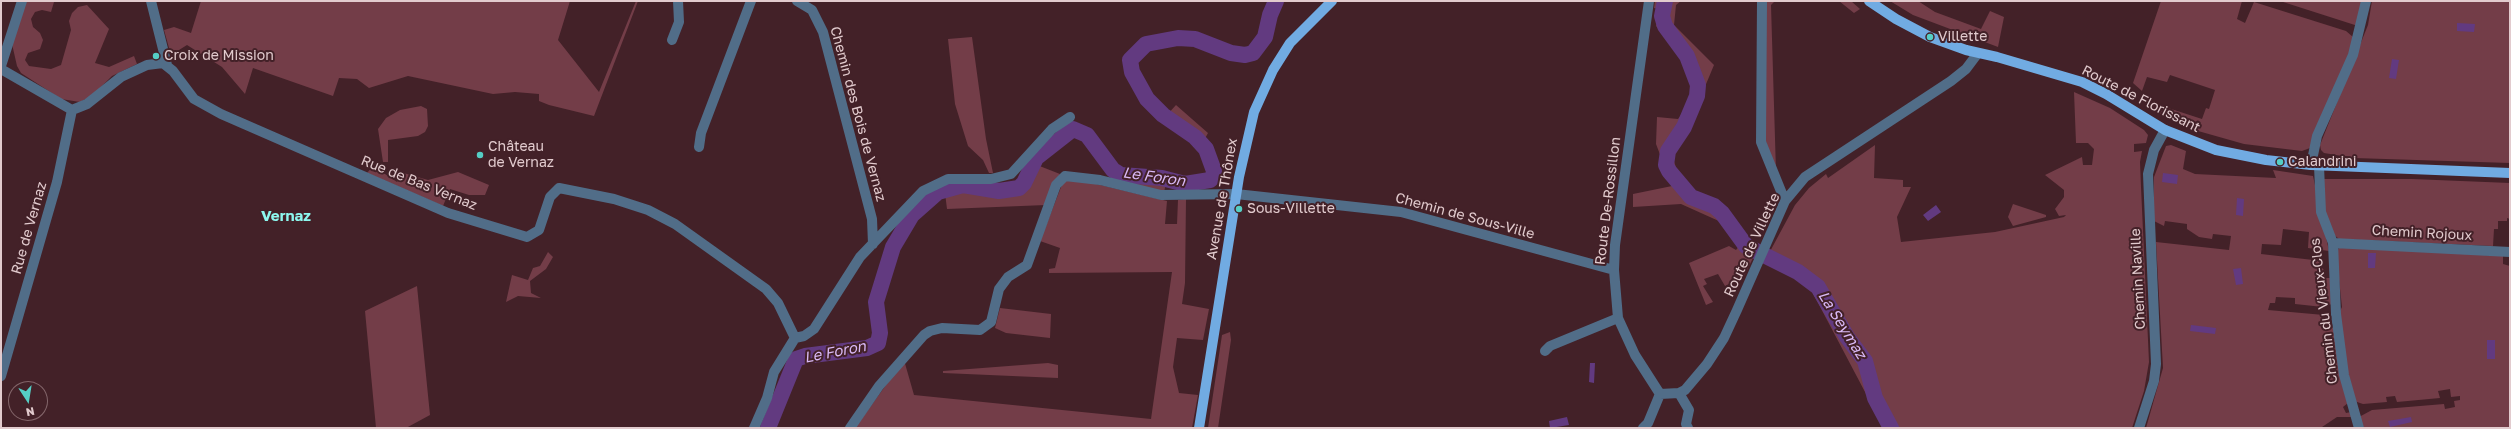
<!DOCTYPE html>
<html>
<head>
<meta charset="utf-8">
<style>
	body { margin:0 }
	#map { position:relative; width:2511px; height:429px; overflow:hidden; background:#432128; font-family:"Golos Text",sans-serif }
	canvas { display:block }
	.frame { position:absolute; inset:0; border:2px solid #e2cbce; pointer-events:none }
	.north { position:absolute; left:8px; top:381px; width:40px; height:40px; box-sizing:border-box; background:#432128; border:1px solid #83656a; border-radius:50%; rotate:168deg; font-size:11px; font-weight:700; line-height:16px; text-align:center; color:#e2cbce }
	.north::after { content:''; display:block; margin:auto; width:14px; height:18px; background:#55cec5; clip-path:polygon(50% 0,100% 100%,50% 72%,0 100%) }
</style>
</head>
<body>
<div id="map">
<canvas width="2511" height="429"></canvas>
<div class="frame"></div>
<div class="north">N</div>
</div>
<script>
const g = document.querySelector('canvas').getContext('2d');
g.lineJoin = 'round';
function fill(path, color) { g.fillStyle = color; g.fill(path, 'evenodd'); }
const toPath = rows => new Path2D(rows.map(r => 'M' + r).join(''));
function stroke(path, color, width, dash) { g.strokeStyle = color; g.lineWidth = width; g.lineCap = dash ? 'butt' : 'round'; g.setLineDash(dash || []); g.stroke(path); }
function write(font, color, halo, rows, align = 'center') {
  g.font = font + ' "Golos Text",sans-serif'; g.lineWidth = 4; g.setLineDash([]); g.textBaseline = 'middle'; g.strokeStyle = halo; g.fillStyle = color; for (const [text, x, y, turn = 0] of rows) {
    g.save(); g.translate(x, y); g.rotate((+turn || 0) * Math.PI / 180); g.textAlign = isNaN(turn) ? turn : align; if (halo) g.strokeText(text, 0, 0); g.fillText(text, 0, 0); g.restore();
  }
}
fill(toPath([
	[26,1,54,2,51,12,42,10,35,12,31,19,33,27,40,33,43,40,40,49,28,53,25,60,29,66,51,69,61,65,71,30,69,21,72,13,78,7,87,5,109,29,95,63,109,67,134,56,137,64,112,76,92,96,80,102,61,99,21,73,17,66,12,44],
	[201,1,570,1,558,40,599,92,636,1,638,1,594,116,549,105,539,101,539,94,515,92,493,94,408,76,369,88,357,79,339,78,333,96,253,68,245,94,222,67,187,45,171,55,164,30,174,27,191,33],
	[1655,1,1681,1,1676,5,1674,25,1714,65,1694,113,1667,141,1681,182,1727,213,1721,222,1681,204,1633,207,1633,194,1672,186,1656,144,1657,117,1678,119,1686,108,1692,90,1681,55,1656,26,1659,9,1654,8],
	[1765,1,1775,1,1771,5,1776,172,1766,142],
	[1839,1,1851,1,1860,9,1854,13],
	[1890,1,1918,1,1935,12,1981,29,1990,11,2004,17,1998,47,1913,15],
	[2161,1,2242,1,2237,19,2245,23,2254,2,2346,31,2353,37,2353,44,2310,148,2302,151,2244,144,2191,129,2159,113,2165,107,2202,119,2206,108,2209,109,2215,90,2170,75,2167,82,2147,77,2142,91,2133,83],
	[2280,1,2363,1,2358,26],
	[2372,1,2510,1,2510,163,2354,158,2324,153,2321,150,2320,145,2368,25],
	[972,37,986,139,993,173,989,173,983,160,968,146,955,104,948,39],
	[2074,92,2110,108,2144,130,2148,135,2146,143,2134,144,2134,152,2142,151,2140,162,2141,187,2149,362,2144,391,2132,428,1884,428,1807,282,1809,277,1784,262,1767,257,1795,205,1809,188,1826,174,1828,178,1875,145,1874,178,1903,180,1903,187,1911,187,1897,217,1901,242,1995,232,2064,217,2066,215,2059,216,2055,209,2064,197,2064,190,2045,175,2082,157,2083,165,2092,165,2094,149,2088,143,2076,143],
	[1176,105,1208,133,1202,144,1166,116],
	[421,106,427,109,428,126,425,132,418,136,388,140,388,162,383,162,378,129,386,118,400,110],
	[2171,145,2186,151,2183,169,2195,174,2276,178,2273,170,2313,176,2329,251,2308,248,2309,232,2283,229,2281,245,2262,244,2261,254,2322,261,2321,267,2325,271,2325,278,2331,278,2332,304,2323,307,2295,304,2295,298,2276,297,2275,303,2270,303,2268,310,2324,315,2324,327,2336,328,2348,403,2343,407,2346,413,2351,412,2353,417,2337,417,2322,427,2146,428,2163,368,2156,242,2229,250,2231,236,2213,234,2212,239,2199,237,2187,229,2187,224,2165,221,2164,226,2154,221,2154,177,2166,146],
	[1037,165,1060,174,1046,205,947,209,945,193,965,187,1001,196,1021,191,1027,187],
	[373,166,397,182,400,172,428,180,458,172,489,185,485,195,469,195,450,189,443,206,367,173],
	[1119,177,1166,182,1164,193,1118,182],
	[2324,179,2412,179,2510,183,2510,219,2507,218,2507,221,2498,221,2498,229,2494,229,2493,246,2339,239,2333,234,2325,215],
	[1067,180,1088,182,1167,201,1165,224,1177,224,1178,200,1186,199,1185,283,1182,304,1209,309,1203,340,1177,338,1173,367,1179,393,1198,395,1192,428,855,428,904,360,914,395,1151,419,1172,272,1049,273,1049,269,1055,268,1060,248,1040,241,1063,182],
	[2013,204,2046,215,2046,217,2013,226,2008,217],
	[1740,245,1754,256,1744,276,1725,286,1718,274,1704,279,1707,284,1703,286,1713,302,1706,305,1689,263,1729,246,1736,250],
	[2340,247,2503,256,2503,264,2510,266,2510,428,2364,428,2359,417,2372,410,2444,404,2445,409,2455,407,2454,401,2460,400,2460,396,2451,397,2450,389,2438,391,2440,398,2397,402,2395,396,2386,397,2387,402,2363,404,2354,401,2345,361,2340,311,2342,307,2336,252],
	[548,252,553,257,546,269,530,281,531,293,541,298,518,296,506,302,512,275,528,280,533,268,540,266],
	[417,286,430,415,406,428,376,428,365,311],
	[1000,308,1051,314,1050,338,1006,333,995,328],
	[1230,332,1231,340,1218,428,1208,428,1222,335],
	[1048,363,1058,365,1058,378,943,373,943,371]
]), '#733d48');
fill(toPath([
	[2457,23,2475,24,2474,32,2457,31],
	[2392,59,2399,60,2396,79,2389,78],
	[2163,173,2178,175,2177,184,2162,182],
	[2237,198,2244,199,2243,216,2236,215],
	[1936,205,1941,212,1928,221,1923,215],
	[2368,253,2376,253,2375,268,2368,268],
	[2241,268,2243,284,2236,285,2233,269],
	[2191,325,2216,328,2215,334,2190,331],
	[2487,340,2495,340,2495,359,2487,359],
	[1590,363,1595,363,1594,383,1589,382],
	[1567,417,1569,425,1550,428,1549,421],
	[2411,417,2412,422,2390,427,2388,421]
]), '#623a80');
stroke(toPath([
	[1665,1,1662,16,1665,26,1687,56,1698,85,1697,96,1684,127,1668,151,1666,165,1669,171,1691,197,1714,206,1722,213,1746,246,1798,272,1818,287,1847,337,1865,361,1875,398,1891,428],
	[768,428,796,359,805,356,867,348,878,343,880,333,876,302,893,247,912,215,938,192,963,185,999,191,1019,188,1024,183,1036,158,1073,129,1087,135,1113,170,1121,175,1162,178,1185,184,1210,180,1213,177,1214,171,1206,149,1195,137,1163,115,1147,99,1132,72,1130,60,1146,44,1178,38,1195,39,1231,53,1245,55,1253,53,1265,37,1270,15,1276,1]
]), '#623a80', 16);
stroke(toPath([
	[151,1,167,65],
	[797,1,812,10,823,32,872,219,873,244],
	[1649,1,1615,245,1614,270,1618,318,1635,355,1660,394],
	[1762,1,1761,142,1785,201],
	[672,40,679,22,678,1],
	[1,66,22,1],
	[1,69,72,110,87,104,121,77,147,65,163,63,173,71,194,99,221,114,448,213,527,237,539,230,550,197,559,188,614,199,648,210,675,224,766,289,778,303,795,338],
	[699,147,701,133,751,1],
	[2311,165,2317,136,2353,55,2366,1],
	[2319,166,2321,212,2333,243,2336,314,2344,375,2359,428],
	[2333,243,2510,252],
	[795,338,804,336,814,329,860,257,923,191,948,179,991,179,1011,174,1052,129,1070,117],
	[1545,351,1550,346,1618,318],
	[1,376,57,182,72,110],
	[1679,393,1689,410,1686,424,1688,428],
	[1660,394,1679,393,1685,390,1707,364,1724,338,1737,310,1785,201,1805,177,1951,81,1966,69,1978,53],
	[754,428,767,398,774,372,795,338],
	[850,428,879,386,924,335,930,331,942,328,980,330,991,322,999,289,1008,277,1027,265,1056,185,1065,176,1100,180,1161,195,1236,194,1401,212,1614,270],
	[1643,428,1648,423,1660,394],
	[2139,428,2154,381,2156,364,2148,174,2154,150,2165,130]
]), '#516d88', 10);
stroke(toPath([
	[1869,1,1896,19,1930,37,1966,50,1997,57,2082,82,2106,94,2165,130,2216,150,2266,160,2311,165,2510,173],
	[1199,428,1239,177,1254,112,1273,70,1290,43,1332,1]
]), '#71abe2', 10);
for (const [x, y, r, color] of [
	[1930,37,4,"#55cec5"],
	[156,56,4,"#55cec5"],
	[480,155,4,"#55cec5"],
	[2280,162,4,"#55cec5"],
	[1239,209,4,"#55cec5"]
]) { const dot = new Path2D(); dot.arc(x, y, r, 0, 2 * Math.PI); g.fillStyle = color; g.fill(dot); stroke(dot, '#432128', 1.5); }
write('14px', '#e2cbce', '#432128', [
	["Villette",1938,37],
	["Croix de Mission",164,56],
	["Château",488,147],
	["de Vernaz",488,163],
	["Calandrini",2288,162],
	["Sous-Villette",1247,209]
], 'left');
write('14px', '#e2cbce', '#432128', [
	["Route de Florissant",2141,99,27],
	["Chemin des Bois de Vernaz",858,114,75],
	["Rue de Bas Vernaz",419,183,22],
	["Avenue de Thônex",1222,199,-80],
	["Route De-Rossillon",1608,201,-83],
	["Chemin de Sous-Ville",1465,216,15],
	["Rue de Vernaz",29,228,-74],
	["Chemin Rojoux",2422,233,3],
	["Route de Villette",1752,245,-65],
	["Chemin Naville",2138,279,-93],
	["Chemin du Vieux-Clos",2324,311,-97]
]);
write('italic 15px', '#d9b9f6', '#432128', [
	["Le Foron",1154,177,8],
	["La Seymaz",1842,325,58],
	["Le Foron",835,352,-11]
]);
write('bold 15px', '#8df7ee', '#432128', [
	["Vernaz",286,216]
]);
</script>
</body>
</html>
